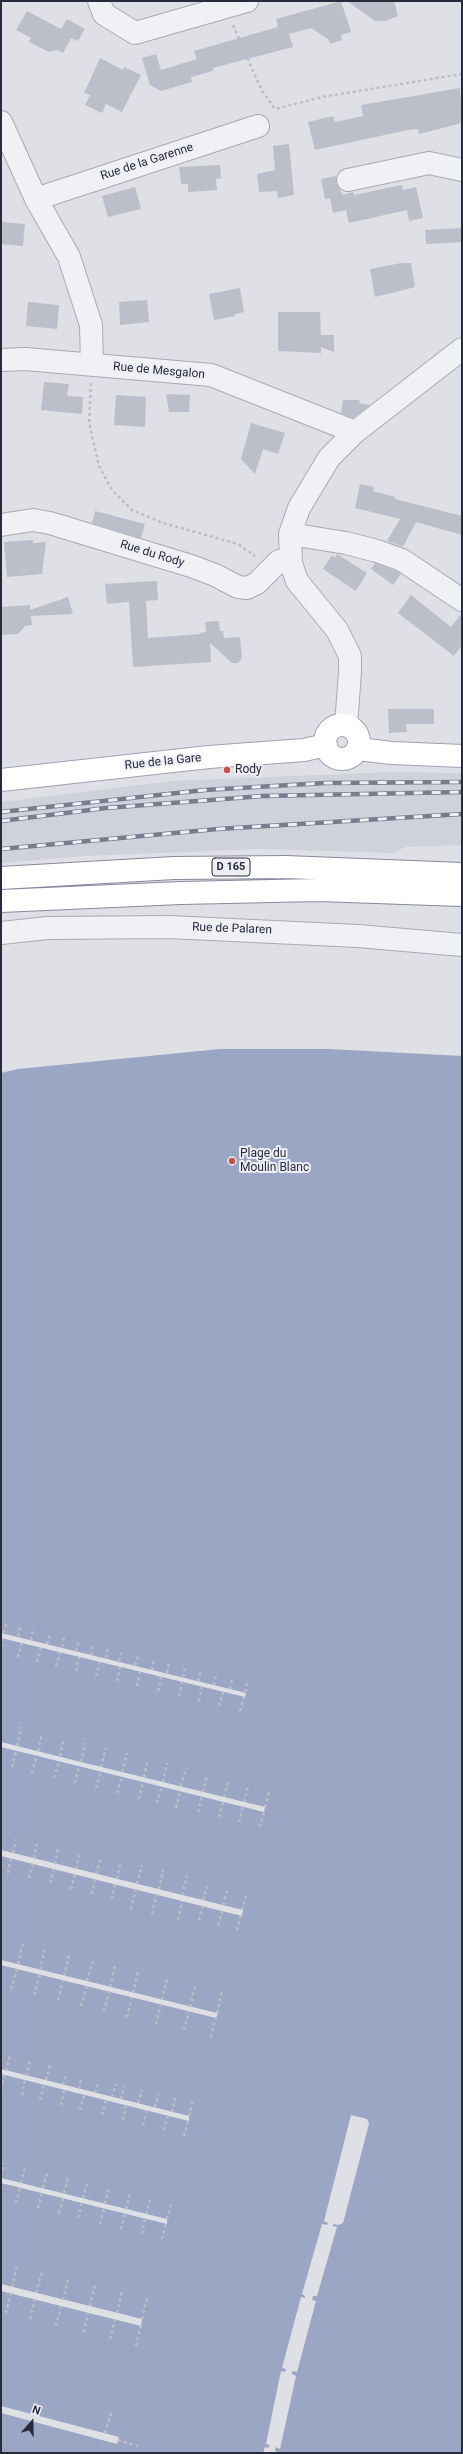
<!DOCTYPE html>
<html>
<head>
<meta charset="utf-8">
<style>
	body { margin:0 }
	#map { position:relative; width:463px; height:2454px; overflow:hidden; background:#dee0e6; font-family:Roboto,sans-serif }
	canvas { display:block }
	.frame { position:absolute; inset:0; border:2px solid #282b3c; pointer-events:none }
	.north { position:absolute; left:12px; top:2402px; width:40px; height:40px; -webkit-text-stroke:3px #edeff4; paint-order:stroke; rotate:20deg; font-size:11px; font-weight:700; line-height:16px; text-align:center; color:#282b3c }
	.north::after { content:''; display:block; margin:auto; width:14px; height:18px; background:#282b3c; clip-path:polygon(50% 0,100% 100%,50% 72%,0 100%) }
</style>
</head>
<body>
<div id="map">
<canvas width="463" height="2454"></canvas>
<div class="frame"></div>
<div class="north">N</div>
</div>
<script>
const g = document.querySelector('canvas').getContext('2d');
g.lineJoin = 'round';
function fill(path, color) { g.fillStyle = color; g.fill(path, 'evenodd'); }
const toPath = rows => new Path2D(rows.map(r => 'M' + r).join(''));
function stroke(path, color, width, dash) { g.strokeStyle = color; g.lineWidth = width; g.lineCap = dash ? 'butt' : 'round'; g.setLineDash(dash || []); g.stroke(path); }
function write(font, color, halo, rows, align = 'center') {
  g.font = font + ' Roboto,sans-serif'; g.lineWidth = 4; g.setLineDash([]); g.textBaseline = 'middle'; g.strokeStyle = halo; g.fillStyle = color; for (const [text, x, y, turn = 0] of rows) {
    g.save(); g.translate(x, y); g.rotate((+turn || 0) * Math.PI / 180); g.textAlign = isNaN(turn) ? turn : align; if (halo) g.strokeText(text, 0, 0); g.fillText(text, 0, 0); g.restore();
  }
}
fill(toPath([
	[392,772,462,773,462,845,405,847,394,853,263,849,85,856,1,863,1,802,171,781]
]), '#d0d2db');
fill(toPath([
	[220,1049,329,1049,462,1056,462,2453,1,2453,1,1073,18,1069]
]), '#9ba6c4');
fill(toPath([
	[1,1633,246,1693,245,1697,1,1638],
	[1,1742,81,1762,265,1807,264,1812,143,1782,1,1747],
	[1,1850,243,1910,242,1916,1,1856],
	[1,1960,217,2013,218,2013,216,2018,1,1965],
	[1,2069,189,2116,189,2121,1,2074],
	[351,2115,367,2119,369,2124,343,2223,338,2225,333,2224,333,2226,337,2227,317,2296,313,2296,312,2300,316,2301,297,2372,292,2371,292,2374,296,2376,280,2449,276,2447,275,2451,279,2453,263,2453,265,2447,268,2448,270,2445,266,2444,281,2371,285,2372,286,2369,282,2368,301,2297,305,2298,305,2296,302,2294,322,2224,327,2225,328,2223,324,2221],
	[1,2178,167,2219,167,2224,1,2183],
	[1,2284,142,2319,141,2326,1,2291],
	[1,2406,119,2437,117,2444,1,2413]
]), '#dee0e6');
fill(toPath([
	[341,1,351,32,341,35,342,40,330,44,328,39,311,28,289,34,293,47,213,68,213,71,191,77,192,82,161,91,150,85,142,58,156,54,161,70,197,59,194,51,278,27,276,19],
	[347,1,394,1,398,16,385,21,375,21],
	[27,11,61,29,67,19,85,29,78,41,71,38,63,53,57,50,49,52,29,42,31,38,16,30],
	[100,58,123,70,124,67,141,75,122,112,106,104,102,113,85,105,90,95,84,93],
	[460,88,462,123,419,134,418,129,408,130,315,150,308,122,333,116,335,122,363,116,361,105],
	[289,144,294,195,278,198,277,191,259,192,257,174,275,170,273,146],
	[220,165,221,178,216,179,217,190,188,192,188,184,181,184,179,167],
	[336,176,336,183,343,195,353,192,354,195,402,185,403,190,416,187,423,218,409,221,407,210,349,223,346,210,333,213,330,198,325,199,321,179],
	[135,187,141,209,108,217,102,196],
	[1,222,25,224,23,246,1,244],
	[462,228,462,242,426,244,425,230],
	[401,263,411,263,415,287,375,297,370,269],
	[240,288,244,312,235,314,235,316,214,320,209,294],
	[147,300,149,322,120,325,119,302],
	[28,302,59,305,57,329,26,326],
	[278,312,320,312,321,335,334,335,334,352,321,347,321,353,278,351],
	[44,382,69,384,67,396,83,397,82,414,41,410],
	[166,394,190,395,189,412,169,412],
	[116,395,146,397,145,427,114,425],
	[343,400,360,400,359,403,370,405,353,418,341,413],
	[251,423,285,433,278,454,263,449,255,474,241,459],
	[360,484,374,487,373,491,395,497,395,499,462,516,462,535,416,522,403,547,387,541,400,519,355,508],
	[95,511,145,524,141,538,92,523],
	[33,540,33,543,46,542,42,574,7,577,4,542],
	[337,554,367,573,356,591,323,569,332,555,335,558],
	[375,563,396,571,401,574,393,585,371,569],
	[157,581,158,600,146,601,148,638,201,634,199,633,206,632,205,622,219,621,220,631,223,631,224,638,240,637,242,658,238,663,232,663,210,643,211,662,133,667,129,602,107,604,105,584],
	[411,595,451,627,462,613,462,645,454,656,398,613],
	[68,597,73,614,31,616,32,625,25,626,18,634,1,635,1,607,30,605,30,610],
	[388,709,434,709,434,724,406,724,407,732,389,733]
]), '#bcbec9');
const minor = toPath([
	[99,1,104,14,135,33,247,1],
	[1,122,36,199,69,257,91,325,92,365],
	[348,180,429,163,462,170],
	[36,199,258,126],
	[1,360,25,359,211,375,355,432],
	[1,525,33,520,50,523,191,566,215,575,238,587,247,588,257,583,279,561,291,563],
	[290,534,346,543,377,551,402,560,462,600],
	[346,725,350,672,350,656,337,630,297,581,291,563,290,534,299,508,329,458,355,432,462,349],
	[1,933,48,928,169,927,358,936,462,945]
]);
const major = toPath([
	'325 742a17 17 0 1 1 34 0a17 17 0 1 1-34 0Z',
	[358,749,392,753,462,756],
	[1,780,209,757,304,750,326,745]
]);
const highway = toPath([
	[1,878,174,868,286,867,462,874],
	[1,901,181,893,318,890,462,895]
]);
stroke(minor, '#a7aab3', 24);
stroke(major, '#9ea2b1', 24);
stroke(highway, '#878a9c', 24);
stroke(toPath([
	[233,25,261,89,275,109,322,97,462,74],
	[91,383,89,423,99,466,112,490,132,510,163,523,238,544,255,556],
	[4,1633,6,1623],
	[18,1636,20,1627],
	[31,1640,33,1630],
	[47,1644,50,1634],
	[1,1647,3,1638],
	[62,1647,64,1638],
	[76,1651,79,1641],
	[91,1655,93,1645],
	[18,1657,22,1643],
	[106,1658,108,1648],
	[119,1661,121,1652],
	[37,1662,41,1647],
	[135,1665,138,1656],
	[56,1666,60,1652],
	[152,1670,154,1660],
	[76,1671,79,1657],
	[167,1673,169,1663],
	[96,1676,100,1662],
	[183,1677,185,1667],
	[117,1681,120,1667],
	[198,1681,201,1671],
	[214,1685,216,1675],
	[137,1686,140,1672],
	[230,1689,232,1678],
	[158,1691,161,1677],
	[245,1692,247,1682],
	[179,1696,182,1682],
	[199,1701,202,1687],
	[219,1706,223,1692],
	[240,1711,244,1697],
	[17,1746,21,1727],
	[38,1751,42,1733],
	[60,1756,64,1738],
	[81,1762,85,1743],
	[12,1767,16,1750],
	[101,1767,106,1748],
	[122,1772,127,1753],
	[32,1773,37,1755],
	[144,1777,148,1759],
	[54,1778,59,1761],
	[163,1782,167,1763],
	[75,1783,79,1766],
	[181,1786,186,1768],
	[96,1788,101,1771],
	[203,1792,207,1776],
	[117,1793,122,1776],
	[224,1797,228,1781],
	[139,1799,143,1782],
	[244,1802,248,1786],
	[157,1803,162,1786],
	[265,1807,269,1792],
	[176,1808,180,1791],
	[198,1812,202,1796],
	[219,1817,223,1801],
	[239,1822,243,1806],
	[260,1827,264,1812],
	[13,1853,16,1839],
	[34,1858,37,1844],
	[55,1864,58,1849],
	[76,1869,79,1855],
	[8,1873,11,1858],
	[96,1874,100,1860],
	[29,1878,33,1864],
	[117,1879,120,1865],
	[50,1883,54,1869],
	[137,1884,142,1865],
	[71,1889,75,1874],
	[159,1889,163,1870],
	[92,1894,95,1879],
	[182,1895,187,1876],
	[112,1899,115,1884],
	[203,1900,207,1886],
	[223,1905,227,1891],
	[131,1909,136,1889],
	[242,1910,246,1896],
	[152,1914,157,1894],
	[178,1920,182,1901],
	[199,1920,203,1906],
	[218,1925,222,1911],
	[237,1930,241,1915],
	[18,1964,23,1943],
	[40,1970,45,1949],
	[64,1976,69,1955],
	[87,1981,93,1960],
	[110,1987,115,1966],
	[11,1989,17,1969],
	[133,1993,138,1972],
	[34,1995,40,1974],
	[58,2000,63,1980],
	[162,2000,167,1979],
	[81,2006,87,1986],
	[190,2007,195,1986],
	[104,2011,109,1991],
	[217,2013,222,1992],
	[127,2017,132,1997],
	[156,2024,161,2004],
	[184,2030,189,2011],
	[211,2037,216,2017],
	[6,2071,10,2055],
	[26,2076,30,2060],
	[46,2080,50,2065],
	[63,2085,66,2074],
	[1,2089,4,2075],
	[79,2089,81,2078],
	[95,2093,98,2082],
	[22,2095,25,2080],
	[112,2097,116,2084],
	[121,2099,124,2086],
	[40,2100,44,2085],
	[138,2103,142,2090],
	[61,2105,64,2090],
	[155,2107,158,2094],
	[80,2110,84,2095],
	[172,2112,175,2098],
	[102,2115,106,2100],
	[189,2116,193,2100],
	[123,2120,126,2105],
	[143,2125,147,2110],
	[164,2130,168,2115],
	[184,2136,188,2121],
	[1,2176,4,2163],
	[21,2183,25,2168],
	[43,2188,47,2173],
	[64,2193,68,2178],
	[83,2198,87,2183],
	[16,2203,20,2188],
	[105,2204,109,2188],
	[38,2208,42,2193],
	[126,2209,130,2193],
	[59,2213,63,2199],
	[146,2214,150,2199],
	[78,2218,82,2203],
	[167,2219,171,2204],
	[100,2224,104,2209],
	[121,2229,125,2214],
	[142,2234,145,2219],
	[162,2239,166,2224],
	[12,2287,17,2266],
	[36,2293,42,2272],
	[63,2300,68,2279],
	[90,2306,95,2285],
	[6,2313,11,2293],
	[117,2313,122,2292],
	[30,2319,35,2299],
	[142,2319,147,2298],
	[56,2326,61,2306],
	[84,2332,88,2313],
	[110,2339,115,2319],
	[136,2346,141,2325],
	[105,2433,112,2410],
	[118,2440,138,2446]
]), '#bcbec5', 2.5, [3, 3]);
stroke(minor, '#f0f1f5', 22);
stroke(major, '#fff', 22);
stroke(highway, '#fff', 22);
const rail = toPath([
	[1,812,205,790,325,783,462,782],
	[1,821,106,808,263,796,462,792],
	[1,849,218,829,462,814]
]);
stroke(rail, '#797c8f', 4.5);
stroke(rail, '#edeff4', 3, [9]);
for (const [x, y, r, color] of [
	[227,770,4,"#c3524b"],
	[232,1161,4,"#c3524b"]
]) { const dot = new Path2D(); dot.arc(x, y, r, 0, 2 * Math.PI); g.fillStyle = color; g.fill(dot); stroke(dot, '#edeff4', 1.5); }
for (const [x, y, w] of [
	[231,867,38]
]) { const box = new Path2D(); box.roundRect(x - w / 2, y - 9, w, 18, 3); g.fillStyle = '#edeff4'; g.fill(box); stroke(box, '#282b3c', 1); }
write('bold 11px', '#282b3c', null, [
	["D 165",231,867]
]);
write('12px', '#282b3c', '#edeff4', [
	["Rue de la Garenne",147,162,-18],
	["Rue de Mesgalon",159,371,5],
	["Rue du Rody",152,554,17],
	["Rue de la Gare",163,762,-6],
	["Rue de Palaren",232,929,2]
]);
write('12px', '#282b3c', '#edeff4', [
	["Rody",235,770],
	["Plage du",240,1154],
	["Moulin Blanc",240,1168]
], 'left');
</script>
</body>
</html>
